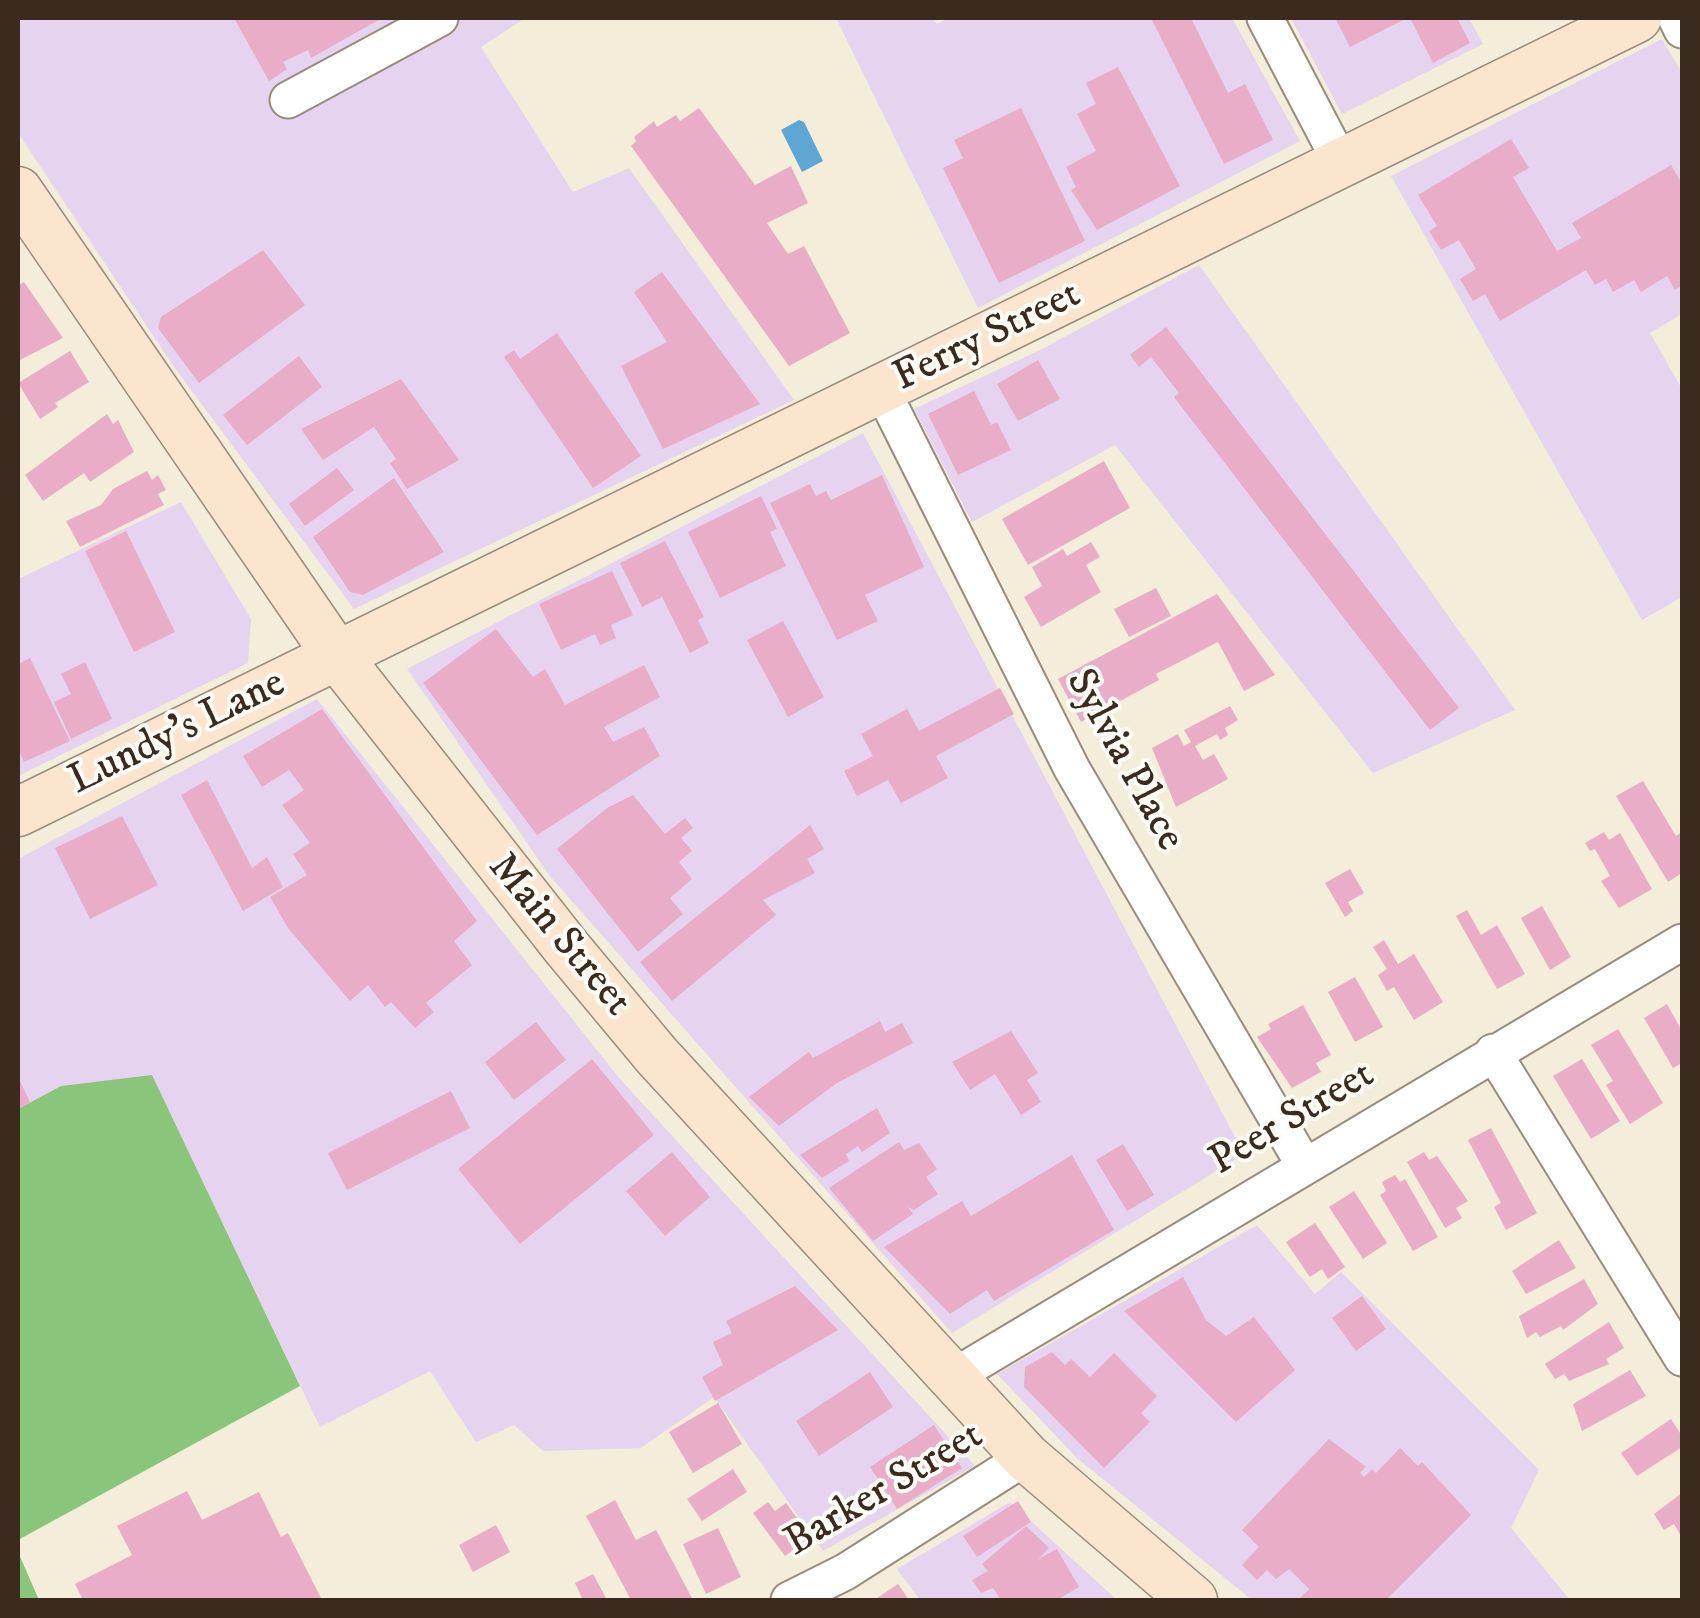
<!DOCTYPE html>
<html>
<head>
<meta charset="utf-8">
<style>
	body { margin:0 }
	#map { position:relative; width:1700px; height:1618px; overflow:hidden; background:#f4edd9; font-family:"IM FELL DW Pica",serif }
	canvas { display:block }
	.frame { position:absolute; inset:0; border:20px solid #3b2a1e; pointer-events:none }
</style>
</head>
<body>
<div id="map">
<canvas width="1700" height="1618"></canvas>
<div class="frame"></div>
</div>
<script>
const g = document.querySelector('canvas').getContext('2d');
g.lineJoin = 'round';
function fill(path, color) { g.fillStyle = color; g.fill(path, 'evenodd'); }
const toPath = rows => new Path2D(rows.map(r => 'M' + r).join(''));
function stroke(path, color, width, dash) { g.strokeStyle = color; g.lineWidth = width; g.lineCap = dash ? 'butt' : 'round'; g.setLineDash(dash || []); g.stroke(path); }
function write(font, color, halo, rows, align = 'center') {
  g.font = font + ' "IM FELL DW Pica",serif'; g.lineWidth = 8; g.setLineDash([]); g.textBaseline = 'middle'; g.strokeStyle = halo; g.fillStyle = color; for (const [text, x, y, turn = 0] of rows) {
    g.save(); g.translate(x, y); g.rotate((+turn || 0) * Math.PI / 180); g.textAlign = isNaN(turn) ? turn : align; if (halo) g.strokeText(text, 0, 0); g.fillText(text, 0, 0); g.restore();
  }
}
fill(toPath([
	[18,18,525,18,481,47,573,192,629,168,794,400,354,609,174,367,18,133],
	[836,18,933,18,937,24,950,18,1232,18,1300,141,978,308],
	[1291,18,1469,18,1483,44,1342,114],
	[1662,39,1682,73,1682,314,1650,333,1682,389,1682,597,1642,620,1391,176],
	[1199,265,1515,710,1373,773,1115,445,972,522,914,409,1040,350],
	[863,433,1244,1154,952,1333,549,875,407,669],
	[181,502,251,619,248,663,18,776,18,579],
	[317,699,620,1079,975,1466,823,1551,714,1397,641,1448,543,1451,514,1425,476,1442,430,1371,320,1427,152,1076,61,1086,18,1109,18,859],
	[1257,1225,1315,1294,1341,1272,1539,1470,1511,1528,1570,1600,1252,1600,1077,1458,997,1374],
	[1010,1502,1117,1600,920,1600,897,1569]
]), '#e6d3f0');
fill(toPath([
	[152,1075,300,1386,18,1540,18,1109,61,1086],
	[18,1552,39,1600,18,1600]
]), '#89c57a');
fill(toPath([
	[799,120,804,122,823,161,802,172,781,130]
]), '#5ea7d5');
fill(toPath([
	[234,18,382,18,311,58,308,50,283,62,287,69,269,81],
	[1151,18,1191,18,1228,93,1245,84,1273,140,1224,164],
	[1335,18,1407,18,1350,47],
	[1410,18,1457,18,1470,43,1433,63],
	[1118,67,1180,186,1097,230,1071,190,1076,187,1066,167,1096,151,1077,114,1096,104,1086,83],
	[699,108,755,185,791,166,808,203,767,223,788,254,804,246,850,333,789,366,631,146,636,141,634,137,654,121,657,127,676,115,680,121],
	[1021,108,1085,241,999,283,943,168,963,158,954,140],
	[1511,139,1529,168,1513,177,1557,251,1581,238,1572,223,1671,165,1682,184,1682,285,1675,290,1667,276,1641,292,1634,280,1613,292,1606,279,1595,285,1586,270,1500,321,1485,294,1473,301,1460,279,1476,269,1459,240,1441,250,1429,231,1437,226,1418,195],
	[263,250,305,305,199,383,158,328,161,317],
	[662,272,760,404,663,449,621,366,667,342,634,292],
	[24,282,63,338,18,361,18,285],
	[1166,327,1459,708,1430,730,1174,397,1179,393,1151,357,1139,367,1130,355],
	[557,333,641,456,593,488,504,357,514,350,520,359],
	[70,351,89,382,55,403,58,407,40,419,18,383],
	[299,356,322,387,247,445,223,415],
	[1038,360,1060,399,1018,421,997,384],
	[401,379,459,460,407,489,390,463,396,459,374,427,323,460,301,429],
	[974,391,991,425,997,422,1011,450,958,475,928,414],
	[107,414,113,424,118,420,134,452,90,482,84,473,43,501,25,475],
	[1104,461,1130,508,1028,565,1002,519],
	[337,468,354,490,305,526,289,504],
	[147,471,152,480,158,475,166,490,158,494,164,505,80,547,66,521,101,505,113,489],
	[882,475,924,567,865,595,878,621,837,640,770,503,810,484,816,496,826,491,831,500],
	[394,478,444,552,363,595,350,592,313,537],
	[761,496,777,529,770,532,786,566,720,598,688,532],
	[126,531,175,632,134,652,85,551],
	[665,541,704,617,698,620,709,643,690,653,662,597,642,607,620,563],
	[1091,542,1100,557,1086,565,1101,592,1041,627,1024,597,1042,586,1032,567,1063,549,1067,556],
	[612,571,633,615,611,625,616,638,600,645,595,634,561,650,539,604],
	[1156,588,1171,616,1129,637,1114,609],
	[1217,594,1275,675,1244,691,1218,642,1156,674,1159,680,1081,722,1058,679],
	[783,621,824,697,788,717,747,640],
	[496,629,533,677,545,669,565,705,644,665,660,697,604,727,613,742,644,727,660,756,537,835,423,683],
	[30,658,70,741,24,762,18,749,18,664],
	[85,662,112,719,71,739,54,702,71,694,61,674],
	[1000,688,1014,714,936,756,948,778,901,803,888,780,857,796,844,771,873,756,861,734,907,709,919,731],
	[1230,706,1238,720,1225,728,1228,735,1220,740,1217,734,1195,746,1203,760,1214,754,1228,779,1176,807,1152,748,1178,734,1184,746,1191,742,1184,730],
	[322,709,477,921,454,941,472,965,426,1003,434,1012,415,1028,391,1002,385,1007,368,985,350,1001,288,928,270,897,307,875,293,854,310,843,282,805,304,790,289,770,262,787,243,756],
	[207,780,252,868,267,857,283,887,243,911,181,795],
	[1643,781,1676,836,1682,832,1682,873,1668,882,1616,796],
	[633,795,665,834,685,818,693,828,681,838,692,851,679,862,692,879,670,898,683,914,638,952,557,849,607,808],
	[122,816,158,885,90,919,55,848],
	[810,825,824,849,807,859,815,873,763,900,776,915,672,1001,640,962],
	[1604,832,1609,840,1620,833,1652,889,1619,908,1601,881,1610,876,1595,849,1590,851,1585,843],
	[1350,869,1364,893,1348,902,1353,911,1345,917,1325,883],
	[1542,906,1571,957,1550,970,1521,918],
	[1467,910,1481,935,1497,925,1525,974,1497,989,1456,916],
	[1384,940,1398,964,1414,954,1443,1002,1414,1020,1394,987,1387,991,1378,975,1387,969,1373,947],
	[1355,977,1383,1027,1355,1042,1328,992],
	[1667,1004,1682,1031,1682,1063,1673,1068,1644,1018],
	[1303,1005,1331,1055,1316,1063,1321,1072,1292,1088,1257,1037,1271,1029,1268,1024],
	[880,1021,885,1032,902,1023,913,1043,837,1083,779,1126,749,1097,809,1052,813,1058],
	[536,1022,566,1060,514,1100,485,1062],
	[1618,1029,1663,1103,1630,1124,1606,1085,1613,1081,1591,1045],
	[1011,1031,1038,1073,1027,1080,1041,1102,1021,1115,995,1074,970,1090,952,1062],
	[592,1059,654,1135,520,1244,458,1169],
	[1582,1059,1620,1121,1591,1139,1553,1076],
	[18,1077,30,1102,18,1109],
	[451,1091,470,1128,347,1190,328,1153],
	[877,1108,890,1133,862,1152,858,1146,846,1154,849,1161,822,1178,800,1155],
	[1491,1128,1537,1213,1506,1230,1494,1207,1501,1203,1468,1140],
	[899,1142,904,1150,919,1143,937,1169,926,1177,938,1194,914,1210,908,1207,913,1214,873,1241,829,1188],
	[1123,1144,1154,1195,1127,1211,1096,1160],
	[672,1152,710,1197,665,1236,626,1191],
	[1424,1152,1429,1160,1437,1156,1468,1201,1456,1208,1462,1218,1445,1228,1407,1162],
	[1072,1155,1114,1230,994,1301,987,1290,950,1314,884,1247,962,1201,971,1216],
	[1395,1175,1400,1182,1405,1179,1438,1237,1413,1251,1380,1195,1386,1191,1382,1182],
	[1354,1191,1387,1243,1363,1259,1329,1207],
	[1315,1223,1345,1267,1328,1279,1322,1269,1310,1277,1286,1242],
	[1559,1240,1576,1268,1526,1294,1512,1271],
	[1183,1277,1206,1320,1226,1336,1254,1317,1295,1370,1236,1422,1124,1311],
	[1584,1279,1598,1304,1563,1330,1561,1326,1540,1337,1536,1332,1527,1338,1519,1316],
	[795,1286,838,1330,715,1401,702,1377,723,1365,713,1342,732,1333,726,1321],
	[1362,1296,1386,1329,1356,1351,1332,1318],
	[1609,1322,1624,1348,1606,1359,1609,1364,1569,1381,1564,1374,1555,1379,1545,1364],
	[1052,1352,1065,1365,1071,1359,1090,1377,1114,1353,1157,1396,1141,1413,1150,1422,1104,1468,1024,1387,1025,1367],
	[1630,1370,1646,1396,1582,1431,1573,1404],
	[870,1372,893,1407,819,1456,796,1421],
	[718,1403,742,1444,693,1473,669,1432],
	[1671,1419,1682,1436,1682,1447,1637,1476,1621,1453],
	[934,1425,962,1468,897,1509,870,1467],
	[1329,1439,1366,1467,1360,1473,1364,1477,1372,1469,1376,1473,1400,1448,1418,1466,1422,1462,1471,1515,1388,1598,1391,1600,1298,1600,1309,1589,1289,1569,1276,1579,1267,1570,1257,1580,1242,1565,1259,1547,1242,1530],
	[733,1469,747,1492,702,1521,687,1499],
	[187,1491,202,1520,259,1492,281,1537,288,1533,322,1600,83,1600,75,1584,132,1555,117,1526],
	[1682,1493,1682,1538,1674,1524,1664,1530,1654,1514],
	[615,1500,636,1540,656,1530,693,1600,631,1600,586,1516],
	[1018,1501,1031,1522,977,1557,963,1536],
	[768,1502,775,1511,786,1503,811,1537,785,1556,753,1513],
	[496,1525,510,1552,473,1572,459,1545],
	[1026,1526,1049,1548,1038,1559,1057,1549,1079,1587,1057,1600,1001,1600,993,1588,981,1593,972,1580,988,1571,982,1564],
	[718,1528,741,1577,706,1594,683,1544],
	[593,1574,607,1600,583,1600,575,1583],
	[898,1584,909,1600,874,1600]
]), '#eaadc7');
const street = toPath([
	[1265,18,1342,165],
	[1676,18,1682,30],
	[288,100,440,18],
	[882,390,1072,769,1304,1165],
	[1493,1052,1682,1358],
	[951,1378,1682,942],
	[789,1600,845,1572,1026,1457]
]);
const secondary = toPath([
	[18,191,338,657,567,948,657,1056,1026,1457,1193,1600],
	[18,812,1637,18]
]);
stroke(street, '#988c7c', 39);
stroke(secondary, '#988c7c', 51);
stroke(street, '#fff', 35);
stroke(secondary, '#fce5cf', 48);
write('42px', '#3b2a1e', '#fdfcf7', [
	["Ferry Street",988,338,-26],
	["Lundy's Lane",178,734,-26],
	["Sylvia Place",1123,761,61],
	["Main Street",558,936,50],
	["Peer Street",1293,1120,-31],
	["Barker Street",885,1491,-31]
]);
</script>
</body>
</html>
